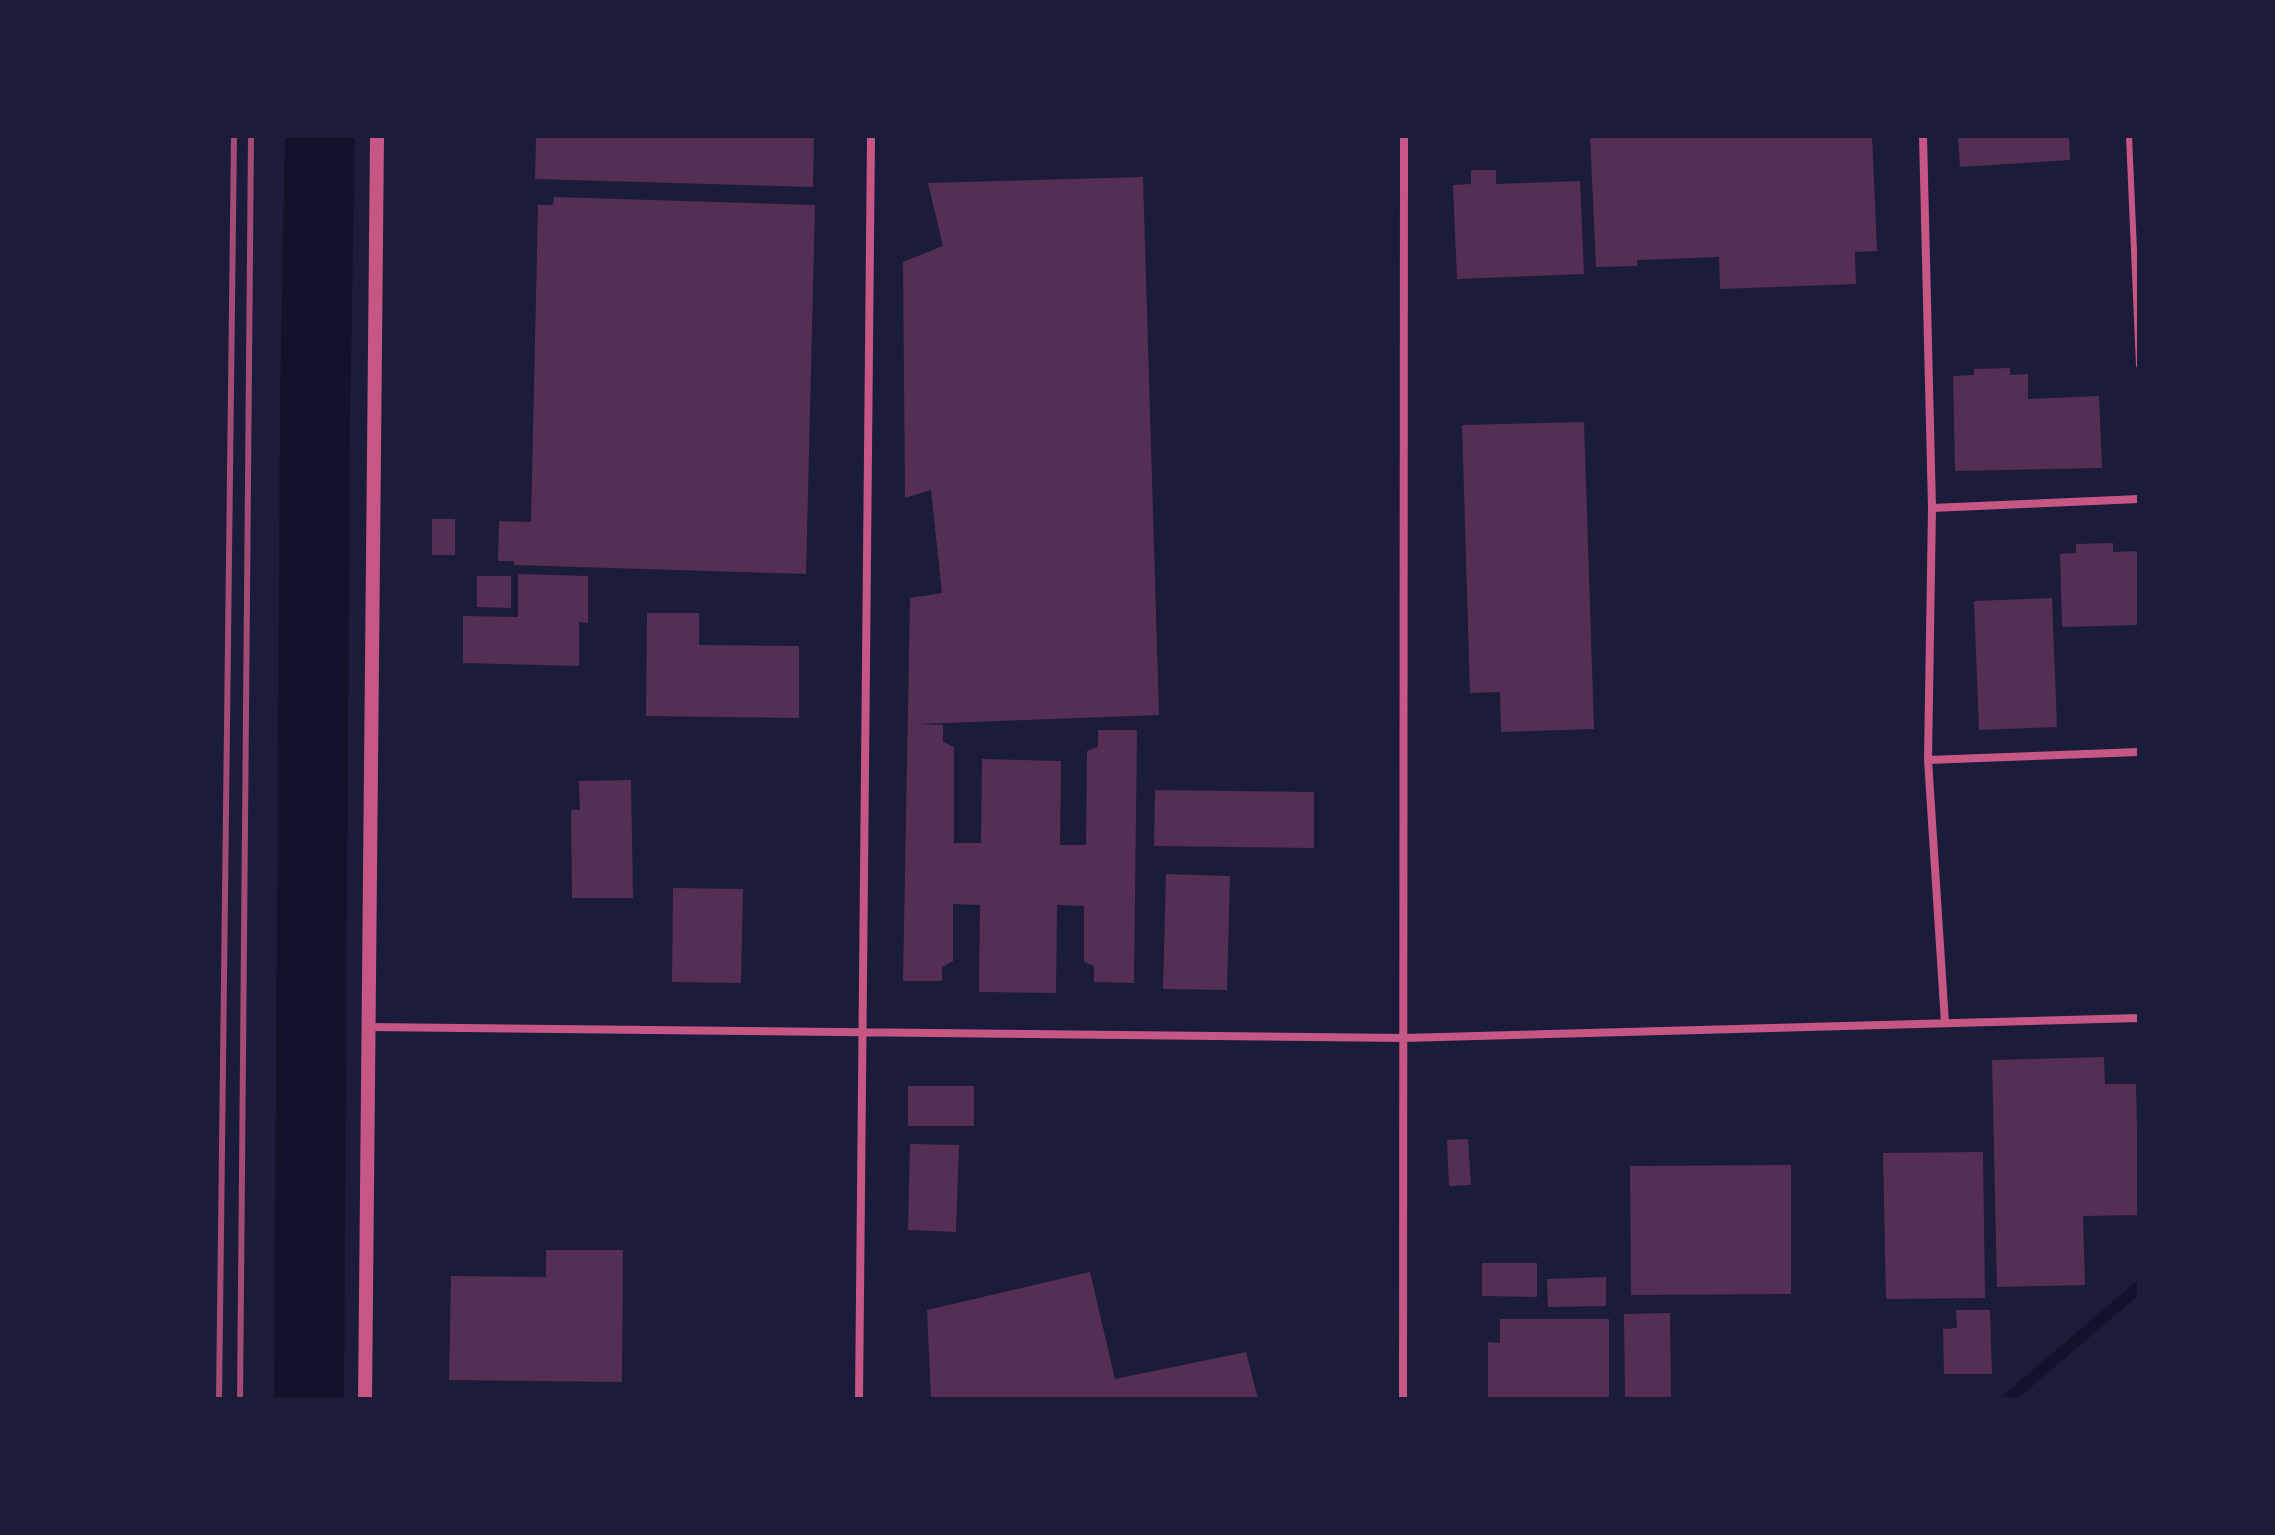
<!DOCTYPE html>
<html>
<head>
<meta charset="utf-8">
<style>
	body { margin:0 }
	#map { position:relative; width:2275px; height:1535px; overflow:hidden; background:#1b1b3a; font-family:"Golos Text",sans-serif }
	canvas { display:block }
	.frame { position:absolute; inset:0; border:138px solid #1b1b3a; pointer-events:none }
</style>
</head>
<body>
<div id="map">
<canvas width="2275" height="1535"></canvas>
<div class="frame"></div>
</div>
<script>
const g = document.querySelector('canvas').getContext('2d');
g.lineJoin = 'round';
const toPath = rows => new Path2D(rows.map(r => 'M' + r).join(''));
function stroke(path, color, width, dash) { g.strokeStyle = color; g.lineWidth = width; g.lineCap = dash ? 'butt' : 'round'; g.setLineDash(dash || []); g.stroke(path); }
function fill(path, color) { g.fillStyle = color; g.fill(path, 'evenodd'); }
stroke(toPath([
	[2008,1399,2139,1287]
]), '#12122b', 12);
stroke(toPath([
	[309,1399,315,410,320,136]
]), '#12122b', 70);
fill(toPath([
	[536,136,814,136,813,187,535,179],
	[1590,136,1872,136,1877,251,1855,252,1856,284,1720,289,1719,257,1637,260,1637,266,1596,267],
	[1958,136,2069,136,2070,160,1960,167],
	[1471,170,1496,170,1496,184,1580,181,1584,274,1457,279,1453,185,1471,184],
	[1143,177,1159,715,919,724,943,725,943,742,954,747,954,843,981,843,982,759,1061,761,1060,845,1086,845,1087,751,1098,747,1098,730,1137,730,1134,983,1094,982,1094,966,1084,962,1084,906,1057,905,1056,993,979,992,980,905,953,904,953,961,942,967,942,981,903,981,910,598,942,593,931,490,905,498,903,262,943,246,928,183],
	[554,197,815,205,806,574,514,565,514,561,498,561,499,521,531,522,538,205,553,205],
	[2010,368,2010,375,2028,374,2028,399,2099,396,2102,468,1955,471,1953,376,1974,375,1974,369],
	[1584,422,1594,729,1501,732,1500,692,1470,693,1462,425],
	[432,519,455,519,455,555,432,555],
	[2113,543,2113,552,2139,551,2139,625,2062,627,2060,554,2076,553,2076,544],
	[518,574,588,576,588,623,579,622,579,666,463,663,463,616,518,617],
	[477,576,511,576,511,608,477,607],
	[2052,598,2057,727,1979,730,1974,601],
	[647,613,699,613,699,645,799,646,799,718,646,716],
	[631,780,633,898,572,898,571,810,580,810,579,781],
	[1155,790,1314,792,1314,848,1154,846],
	[1166,874,1230,876,1227,990,1163,989],
	[673,888,743,889,741,983,672,982],
	[2104,1057,2105,1084,2136,1084,2139,1215,2083,1216,2085,1285,1997,1287,1992,1060],
	[908,1086,974,1086,974,1126,908,1126],
	[1468,1139,1471,1185,1449,1186,1447,1140],
	[910,1144,959,1145,956,1232,908,1230],
	[1983,1152,1985,1298,1886,1299,1883,1153],
	[1791,1165,1791,1294,1631,1295,1630,1166],
	[546,1250,623,1250,622,1382,449,1380,451,1276,546,1277],
	[1482,1263,1537,1263,1537,1297,1482,1296],
	[1090,1272,1115,1379,1246,1352,1258,1399,931,1399,927,1310],
	[1606,1277,1606,1306,1548,1307,1547,1279],
	[1956,1310,1990,1310,1992,1374,1944,1374,1943,1329,1957,1328],
	[1670,1313,1671,1399,1625,1399,1624,1314],
	[1500,1319,1609,1319,1609,1399,1488,1399,1488,1342,1500,1343]
]), '#542f53');
stroke(toPath([
	[2129,136,2139,365]
]), '#c65784', 6);
stroke(toPath([
	[1923,136,1932,508,1928,760,1945,1023],
	[1932,508,2139,499],
	[1928,760,2139,752],
	[368,1027,1404,1038,2139,1018],
	[859,1399,871,136],
	[1403,1399,1404,136]
]), '#c65784', 8);
stroke(toPath([
	[365,1399,377,136]
]), '#c65784', 14);
stroke(toPath([
	[219,1399,234,136],
	[240,1399,251,136]
]), '#a44b75', 6);
</script>
</body>
</html>
